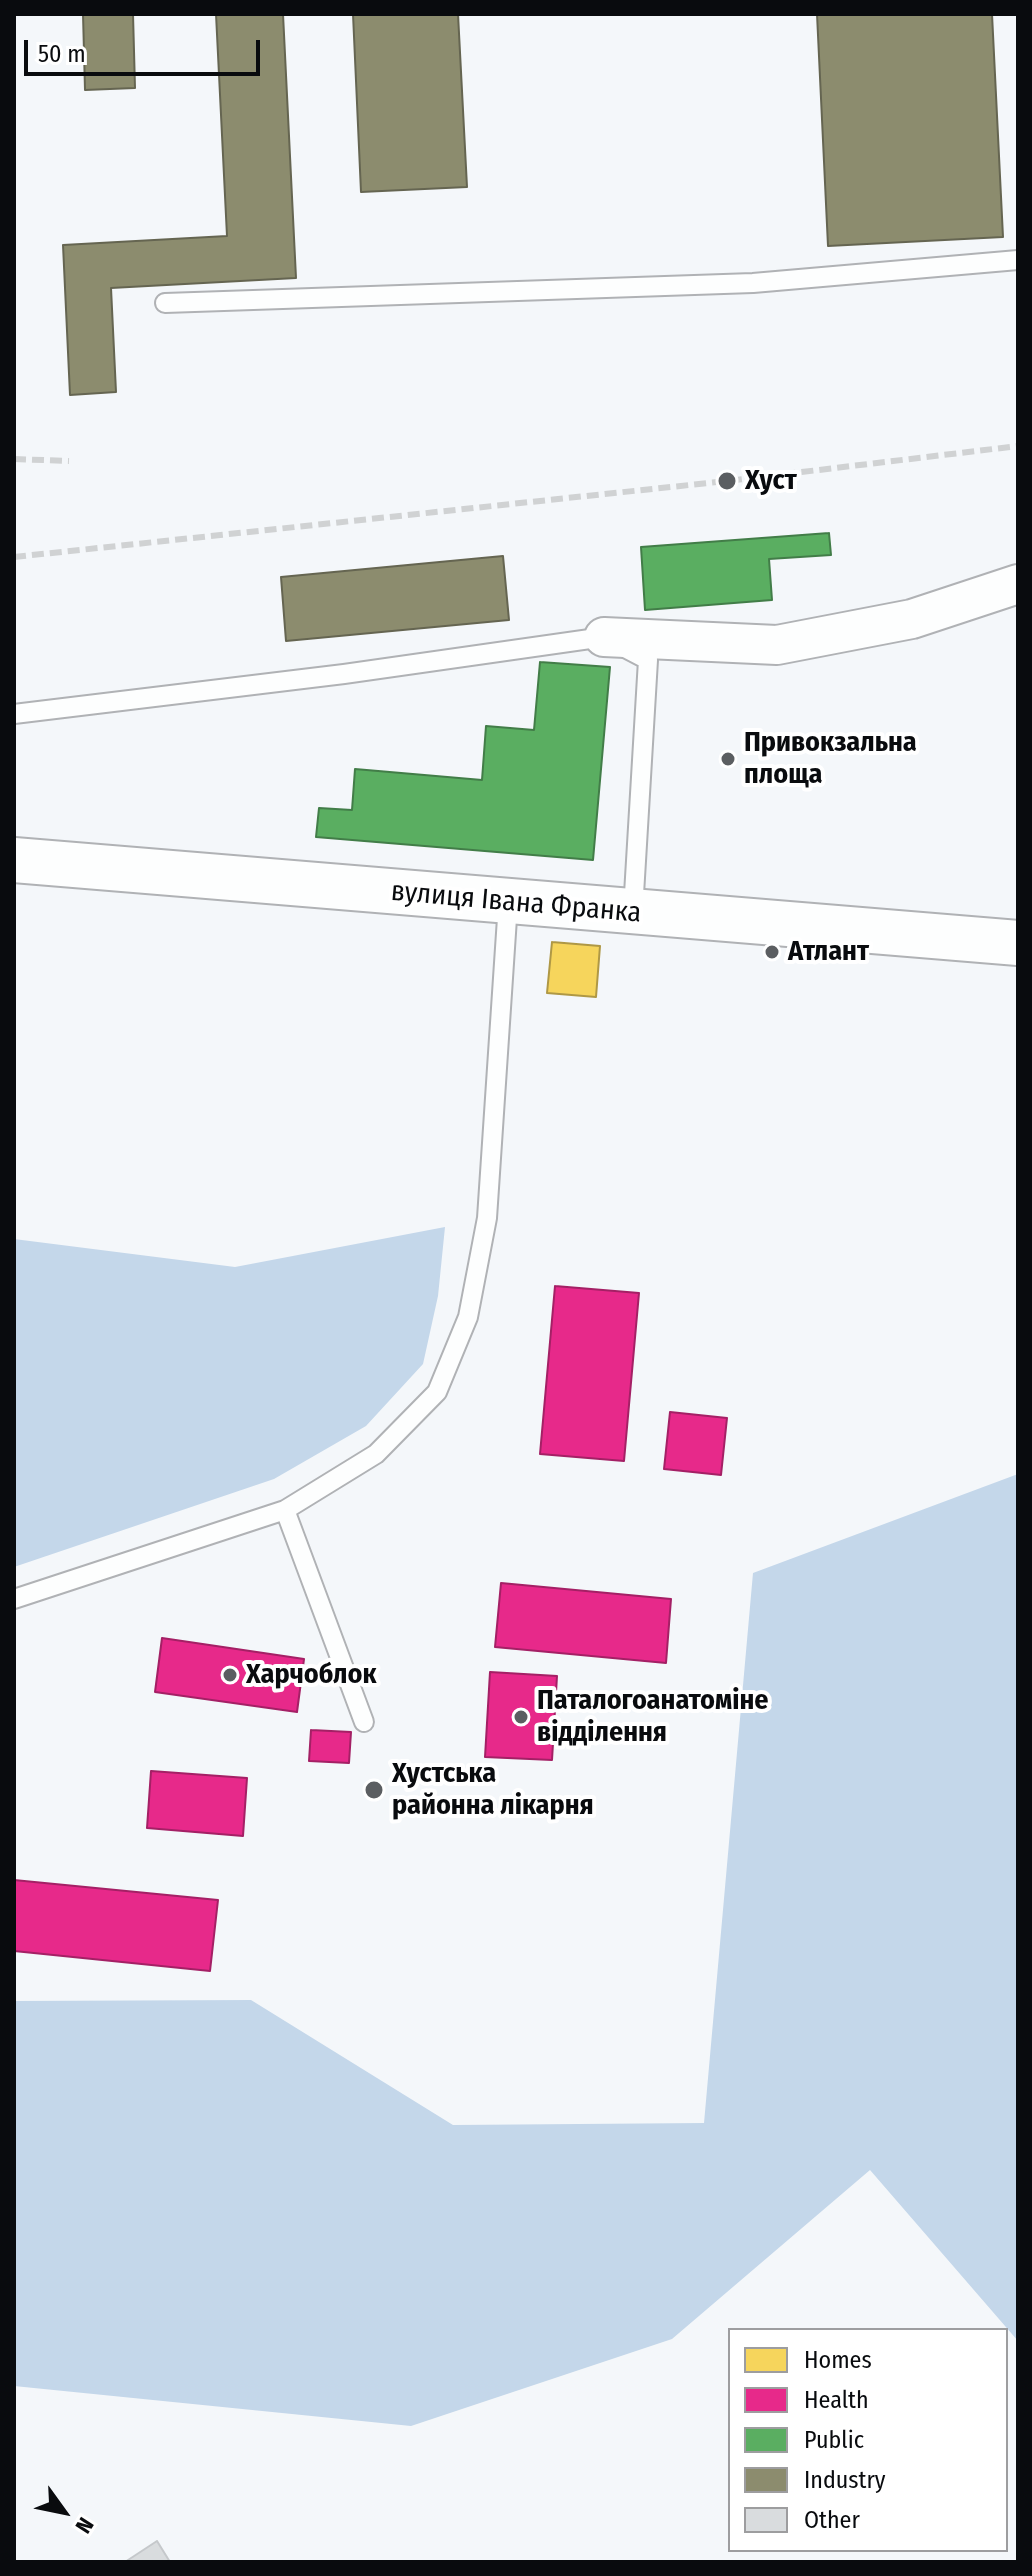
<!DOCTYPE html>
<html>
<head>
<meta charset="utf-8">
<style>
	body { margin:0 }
	#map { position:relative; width:1032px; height:2576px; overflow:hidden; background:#f4f7fa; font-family:"Fira Sans Condensed",sans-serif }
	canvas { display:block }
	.frame { position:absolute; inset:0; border:16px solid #090b0e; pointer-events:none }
	.legend { position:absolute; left:728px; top:2328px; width:280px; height:224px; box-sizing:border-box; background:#fff; border:2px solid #9d9d9f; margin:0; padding:10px 14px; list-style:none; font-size:24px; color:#090b0e }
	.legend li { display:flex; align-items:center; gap:16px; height:40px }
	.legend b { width:40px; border:2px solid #9d9d9f }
	.north { position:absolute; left:24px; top:2472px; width:80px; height:80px; -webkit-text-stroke:6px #fff; paint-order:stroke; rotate:123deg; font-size:22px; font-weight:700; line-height:32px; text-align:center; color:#090b0e }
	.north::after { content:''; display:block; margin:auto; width:28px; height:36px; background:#090b0e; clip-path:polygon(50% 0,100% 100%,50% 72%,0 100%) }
	.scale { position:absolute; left:24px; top:40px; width:236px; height:36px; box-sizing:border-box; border:4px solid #090b0e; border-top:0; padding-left:10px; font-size:24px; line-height:28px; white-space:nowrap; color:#090b0e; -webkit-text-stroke:6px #fff; paint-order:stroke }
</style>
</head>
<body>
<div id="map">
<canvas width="1032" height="2576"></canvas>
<div class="frame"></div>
<ul class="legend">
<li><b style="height:22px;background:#f6d55c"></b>Homes</li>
<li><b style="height:22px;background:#e7298a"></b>Health</li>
<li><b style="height:22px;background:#5aae61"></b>Public</li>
<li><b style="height:22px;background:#8c8c6e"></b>Industry</li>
<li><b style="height:22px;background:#d9dcde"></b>Other</li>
</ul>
<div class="north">N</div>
<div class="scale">50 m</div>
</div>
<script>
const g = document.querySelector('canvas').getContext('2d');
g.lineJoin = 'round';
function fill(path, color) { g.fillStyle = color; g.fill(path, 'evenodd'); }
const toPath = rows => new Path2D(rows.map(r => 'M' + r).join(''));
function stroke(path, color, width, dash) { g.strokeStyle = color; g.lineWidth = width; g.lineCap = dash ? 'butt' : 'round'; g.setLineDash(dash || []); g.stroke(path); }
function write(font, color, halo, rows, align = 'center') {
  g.font = font + ' "Fira Sans Condensed",sans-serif'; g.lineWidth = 8; g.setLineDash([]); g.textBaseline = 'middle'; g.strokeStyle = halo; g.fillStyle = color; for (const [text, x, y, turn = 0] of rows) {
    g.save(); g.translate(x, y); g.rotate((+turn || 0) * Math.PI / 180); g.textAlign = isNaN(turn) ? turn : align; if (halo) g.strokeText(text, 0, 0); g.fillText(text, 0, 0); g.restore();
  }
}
fill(toPath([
	[445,1227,438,1296,423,1364,366,1426,274,1479,14,1567,14,1239,235,1267],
	[1018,1474,1018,2341,870,2170,672,2339,411,2426,14,2386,14,2001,251,2000,453,2125,704,2123,753,1573]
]), '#c4d7ea');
const homes = toPath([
	[552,942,600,946,596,997,547,993,552,942]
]);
fill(homes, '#f6d55c');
stroke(homes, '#af9845', 2);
const health = toPath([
	[555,1286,639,1293,624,1461,540,1454,555,1286],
	[670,1412,727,1418,721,1475,664,1469,670,1412],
	[501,1583,671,1599,666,1663,495,1647,501,1583],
	[162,1638,304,1659,297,1712,155,1692,162,1638],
	[490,1672,557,1676,552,1760,485,1757,490,1672],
	[311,1730,351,1732,349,1763,309,1761,311,1730],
	[151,1771,247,1778,243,1836,147,1828,151,1771],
	[14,1880,218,1900,210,1971,14,1951,14,1880]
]);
fill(health, '#e7298a');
stroke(health, '#a42065', 2);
const public = toPath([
	[829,533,831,555,769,559,772,600,645,610,641,547,829,533],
	[540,662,610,667,593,860,316,837,319,808,352,810,355,769,482,780,486,726,534,730,540,662]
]);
fill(public, '#5aae61');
stroke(public, '#427d48', 2);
const industry = toPath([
	[83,14,133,14,135,88,85,90,83,14],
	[216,14,283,14,296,278,111,288,116,392,70,395,63,245,227,236,216,14],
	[353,14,458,14,467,187,361,192,353,14],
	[817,14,992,14,1003,237,828,246,817,14],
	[503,556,509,620,286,641,281,577,503,556]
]);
fill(industry, '#8c8c6e');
stroke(industry, '#656551', 2);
const building = toPath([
	[157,2541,170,2562,125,2562,157,2541]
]);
fill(building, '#d9dcde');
stroke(building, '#c5c8cb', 2);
const lane = toPath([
	[165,303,753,283,1018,260],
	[14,714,344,674,604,637,648,660,633,911],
	[285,1510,364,1722],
	[14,1599,285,1510,376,1454,437,1392,468,1317,487,1218,508,903]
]);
const street = toPath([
	[604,637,777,645,912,619,1018,584]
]);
const secondary = toPath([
	[14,860,1018,943]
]);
stroke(lane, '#b0b2b5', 22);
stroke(street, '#b0b2b5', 42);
stroke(secondary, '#b0b2b5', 48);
stroke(lane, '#fdfefe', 18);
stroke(street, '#fdfefe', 38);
stroke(secondary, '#fdfefe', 44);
stroke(toPath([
	[14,459,69,461],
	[14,557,727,481,1018,446]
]), '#d0d2d3', 6, [12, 6]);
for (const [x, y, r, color] of [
	[727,481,10,"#5b5e61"],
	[728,759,8,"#5b5e61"],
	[772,952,8,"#5b5e61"],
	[230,1675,8,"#5b5e61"],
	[521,1717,8,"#5b5e61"],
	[374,1790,10,"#5b5e61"]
]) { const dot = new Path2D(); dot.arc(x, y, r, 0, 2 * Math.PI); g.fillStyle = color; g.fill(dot); stroke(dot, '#fff', 3); }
write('bold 28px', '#090b0e', '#fff', [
	["Хуст",745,481],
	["Привокзальна",744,743],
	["площа",744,775],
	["Атлант",788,952],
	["Харчоблок",246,1675],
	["Паталогоанатоміне",537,1701],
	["відділення",537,1733],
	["Хустська",392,1774],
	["районна лікарня",392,1806]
], 'left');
write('28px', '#090b0e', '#fff', [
	["вулиця Івана Франка",516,903,5]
]);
</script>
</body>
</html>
